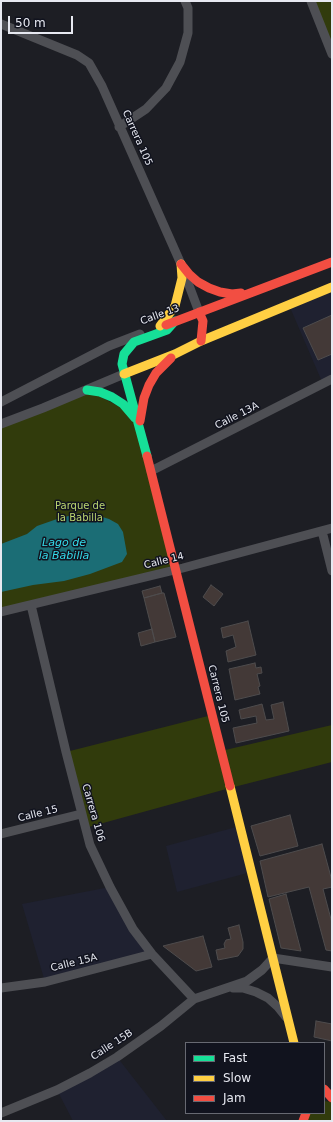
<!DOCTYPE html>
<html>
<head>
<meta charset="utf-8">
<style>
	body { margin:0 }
	#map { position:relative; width:333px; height:1122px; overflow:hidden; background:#1d1e24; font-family:"DejaVu Sans",sans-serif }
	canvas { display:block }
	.frame { position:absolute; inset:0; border:2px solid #e7e9f1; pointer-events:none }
	.legend { position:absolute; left:185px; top:1042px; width:140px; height:72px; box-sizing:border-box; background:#11131e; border:1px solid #676972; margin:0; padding:5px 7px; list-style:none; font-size:12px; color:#e7e9f1 }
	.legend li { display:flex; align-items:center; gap:8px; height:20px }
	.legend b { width:20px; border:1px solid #676972 }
	.scale { position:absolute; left:8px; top:16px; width:65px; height:18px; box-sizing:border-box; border:2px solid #e7e9f1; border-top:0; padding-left:5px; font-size:12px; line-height:14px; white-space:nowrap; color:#e7e9f1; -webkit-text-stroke:3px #11131e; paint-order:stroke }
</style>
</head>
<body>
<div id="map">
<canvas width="333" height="1122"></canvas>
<div class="frame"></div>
<ul class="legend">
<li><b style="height:5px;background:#16e098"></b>Fast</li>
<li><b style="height:5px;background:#ffcf43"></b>Slow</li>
<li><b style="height:5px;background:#f24e42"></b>Jam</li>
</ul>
<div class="scale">50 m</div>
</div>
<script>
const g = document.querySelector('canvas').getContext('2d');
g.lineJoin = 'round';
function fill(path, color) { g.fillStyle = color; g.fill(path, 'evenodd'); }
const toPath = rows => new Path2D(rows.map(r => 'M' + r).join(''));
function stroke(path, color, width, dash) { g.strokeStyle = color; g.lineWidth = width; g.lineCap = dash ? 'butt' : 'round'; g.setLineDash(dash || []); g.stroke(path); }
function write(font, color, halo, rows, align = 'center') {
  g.font = font + ' "DejaVu Sans",sans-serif'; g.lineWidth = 3; g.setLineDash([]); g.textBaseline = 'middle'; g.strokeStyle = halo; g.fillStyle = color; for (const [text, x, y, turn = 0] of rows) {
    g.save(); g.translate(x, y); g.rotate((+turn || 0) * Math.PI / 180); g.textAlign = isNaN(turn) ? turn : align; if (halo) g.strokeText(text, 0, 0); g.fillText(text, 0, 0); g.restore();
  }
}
fill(toPath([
	[332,287,332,379,323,384,289,305],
	[240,826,251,872,177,892,166,846],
	[110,887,152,954,45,982,22,904],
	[117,1057,167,1121,73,1121,57,1090]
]), '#1f2130');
fill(toPath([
	[311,1,332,1,332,54],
	[87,390,132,413,176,570,1,612,1,424],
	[212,715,221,751,332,725,332,762,230,788,85,828,66,752],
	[324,1101,332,1102,332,1121,303,1121,306,1113,324,1113]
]), '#313b0c');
fill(toPath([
	[76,514,96,515,109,519,118,524,123,532,127,554,122,562,90,574,64,581,33,585,1,592,1,544,27,534,37,526,57,519]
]), '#1b6d75');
const building = toPath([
	[332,315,332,354,318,360,303,328,332,315],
	[211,585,223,594,214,606,203,597,211,585],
	[160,586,162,593,144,598,142,591,160,586],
	[162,593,164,593,176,637,155,642,144,598,162,593],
	[248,621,256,655,228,662,226,651,236,647,233,635,223,638,221,628,248,621],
	[152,629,155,642,141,646,138,633,152,629],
	[255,663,256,668,261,667,262,673,257,674,260,686,258,687,260,694,235,700,229,669,255,663],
	[283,702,289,731,236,743,233,728,257,723,256,716,241,719,239,710,262,704,266,720,274,719,271,705,283,702],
	[290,815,298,846,260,856,251,826,290,815],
	[322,844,332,881,332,887,323,889,332,923,332,951,326,950,309,887,268,897,260,861,322,844],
	[286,894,301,951,281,948,269,899,286,894],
	[239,925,243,942,243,949,238,956,218,960,216,950,225,948,224,944,226,940,231,939,228,928,239,925],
	[203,936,212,967,196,971,163,946,203,936],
	[316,1021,332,1024,332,1041,314,1037,316,1021]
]);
fill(building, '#433937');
stroke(building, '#4e4c4d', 1);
stroke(toPath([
	[311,1,332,54],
	[1,24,77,55,89,63,102,86,181,264,199,312],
	[119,127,146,109,166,88,180,62,188,33,188,8,185,1],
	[1,402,109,346,140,334],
	[1,424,43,408,124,374],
	[151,471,332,379],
	[322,531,332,571],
	[31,605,66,752,90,845,110,887,133,929,152,954,194,999],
	[1,612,183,568,332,528],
	[1,834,81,814],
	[1,988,45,982,152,954],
	[233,988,243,988,256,992,268,998,278,1007,286,1017],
	[1,1113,57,1090,90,1073,117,1057,161,1026,194,999,247,981,262,970,273,958,332,967]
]), '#4e4f54', 9);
stroke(toPath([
	[87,390,100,392,112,397,123,404,135,418],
	[147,456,122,364,124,354,134,342,167,330,175,321]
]), '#16e098', 9);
stroke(toPath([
	[160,326,175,306,182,278,181,264],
	[124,374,175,354,201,341,332,287],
	[230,786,294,1043]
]), '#ffcf43', 9);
stroke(toPath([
	[181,264,189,274,198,282,209,288,220,292,232,294,241,293],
	[199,312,203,321,201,341],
	[166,325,332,262],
	[140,421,144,398,149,385,156,373,171,358],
	[147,456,230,786],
	[324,1089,332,1098],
	[303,1121,306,1113]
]), '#f24e42', 9);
write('10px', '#e7e9f1', '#11131e', [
	["Carrera 105",137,138,66],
	["Calle 13",160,315,-20],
	["Calle 13A",237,416,-27],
	["Calle 14",164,561,-14],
	["Carrera 105",218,694,76],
	["Carrera 106",93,813,74],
	["Calle 15",38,814,-14],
	["Calle 15A",74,963,-14],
	["Calle 15B",112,1045,-33]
]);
write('10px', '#bbd570', '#11131e', [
	["Parque de",80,506],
	["la Babilla",80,518]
]);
write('italic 11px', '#35ddec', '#11131e', [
	["Lago de",64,543],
	["la Babilla",64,556]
]);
</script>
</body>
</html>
